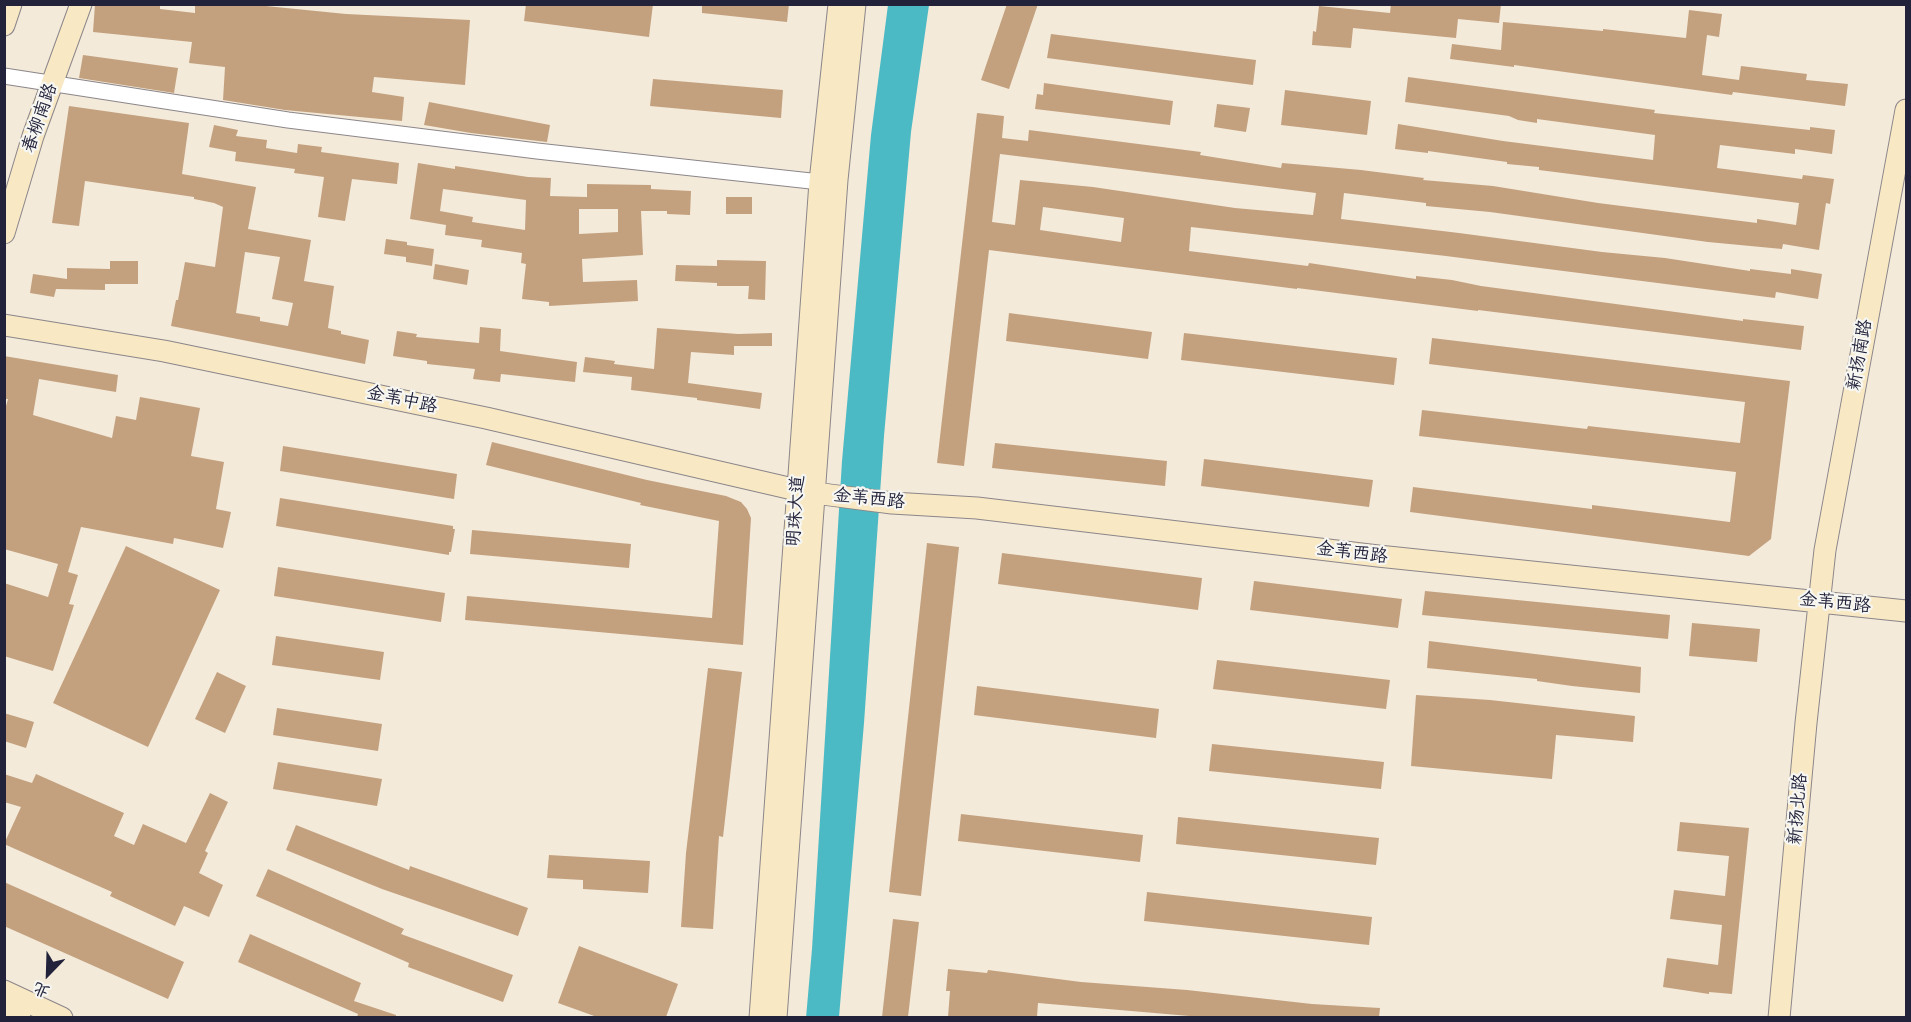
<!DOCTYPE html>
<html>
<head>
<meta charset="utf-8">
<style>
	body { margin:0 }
	#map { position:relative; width:1911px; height:1022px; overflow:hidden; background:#f4eada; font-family:"Patrick Hand","LXGW WenKai TC",sans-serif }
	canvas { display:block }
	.frame { position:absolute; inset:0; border:6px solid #22223b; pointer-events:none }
	.north { position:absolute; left:18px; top:944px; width:60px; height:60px; -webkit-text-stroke:4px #f6f6f2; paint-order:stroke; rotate:203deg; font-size:16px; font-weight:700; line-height:24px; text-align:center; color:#22223b }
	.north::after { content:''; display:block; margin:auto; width:21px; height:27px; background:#22223b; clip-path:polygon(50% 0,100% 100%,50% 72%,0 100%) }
</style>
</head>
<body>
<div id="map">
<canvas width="1911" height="1022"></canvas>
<div class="frame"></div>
<div class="north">北</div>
</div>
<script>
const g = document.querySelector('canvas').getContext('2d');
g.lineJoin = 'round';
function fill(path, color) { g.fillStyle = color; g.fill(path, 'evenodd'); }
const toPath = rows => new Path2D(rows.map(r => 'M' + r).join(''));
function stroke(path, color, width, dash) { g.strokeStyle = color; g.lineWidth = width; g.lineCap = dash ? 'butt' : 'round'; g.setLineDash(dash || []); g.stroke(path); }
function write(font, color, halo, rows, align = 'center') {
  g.font = font + ' "Patrick Hand","LXGW WenKai TC",sans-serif'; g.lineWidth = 4.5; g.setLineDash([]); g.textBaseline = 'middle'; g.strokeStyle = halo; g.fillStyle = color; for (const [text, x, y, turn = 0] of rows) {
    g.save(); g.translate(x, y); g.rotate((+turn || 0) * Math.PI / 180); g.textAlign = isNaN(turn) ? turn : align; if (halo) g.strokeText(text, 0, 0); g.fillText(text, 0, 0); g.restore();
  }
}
fill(toPath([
	[888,5,929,5,911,132,884,436,864,723,839,1017,806,1018,812,949,842,461,871,135]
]), '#4cbac4');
fill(toPath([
	[95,4,160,4,160,9,195,13,195,4,246,4,346,14,470,20,465,85,374,77,372,92,404,97,402,121,285,110,223,100,225,67,189,63,192,42,93,32],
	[526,4,653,4,649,37,524,21],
	[702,4,789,4,787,22,702,13],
	[1007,4,1038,4,1009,89,981,80],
	[1391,4,1501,4,1499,23,1458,19,1456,38,1353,28,1351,48,1312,45,1313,31,1316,32,1319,6,1390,13],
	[1689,10,1722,14,1719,37,1707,35,1702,75,1739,80,1741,66,1807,74,1806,80,1848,84,1845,106,1733,92,1732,95,1514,65,1514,67,1450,59,1452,44,1501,50,1503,22,1603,31,1603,29,1686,38],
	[1051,34,1256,60,1253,85,1047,58],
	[83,55,178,68,174,93,79,78],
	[1408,77,1655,110,1654,113,1810,130,1810,127,1835,130,1832,154,1795,149,1795,154,1720,145,1717,168,1802,179,1803,175,1834,179,1830,204,1826,203,1819,250,1783,244,1782,249,1708,242,1490,212,1426,206,1426,203,1344,193,1341,219,1459,233,1602,252,1665,258,1750,271,1750,269,1791,274,1791,269,1822,274,1818,299,1776,292,1775,298,1736,293,1446,256,1191,227,1189,251,1308,266,1309,263,1416,279,1416,276,1452,280,1481,286,1743,321,1743,319,1804,326,1801,350,1478,310,1478,311,1297,288,1297,289,1266,285,989,250,964,466,937,463,977,113,1004,116,1002,138,1028,141,1029,130,1201,152,1200,155,1281,168,1282,163,1361,170,1424,178,1423,180,1493,186,1598,203,1757,223,1757,219,1796,225,1799,203,1539,170,1539,167,1507,164,1507,162,1428,151,1428,153,1395,149,1398,124,1503,141,1653,160,1655,135,1537,119,1537,123,1518,120,1509,116,1405,102],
	[1000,154,1316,193,1313,215,1235,208,1093,187,1020,180,1015,225,992,222],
	[1043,207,1124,218,1121,242,1040,230],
	[653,79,783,90,781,118,650,106],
	[1044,83,1173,101,1170,125,1035,109,1037,94,1043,95],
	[1285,90,1371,101,1367,135,1281,125],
	[429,102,550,125,547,142,471,133,424,125],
	[1217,104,1250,108,1246,132,1214,127],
	[69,106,189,123,182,174,256,187,248,229,311,240,304,281,334,286,328,328,341,331,341,334,369,340,365,364,171,326,176,300,178,300,185,262,215,267,223,207,214,203,194,199,194,197,85,181,79,226,52,223],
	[245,252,280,257,272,299,293,303,288,326,260,321,260,317,236,313],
	[214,125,238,130,236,136,267,140,266,148,297,153,298,144,322,147,321,152,399,163,397,184,352,179,345,221,318,217,324,177,294,173,295,169,235,161,236,152,209,147],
	[418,163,455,169,455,166,528,177,551,178,550,196,587,197,587,184,651,185,651,189,691,191,690,215,667,214,667,211,641,211,643,255,582,259,583,282,637,280,638,301,549,306,549,302,522,299,526,264,521,263,522,253,481,247,482,240,445,235,446,225,410,219],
	[443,189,526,200,525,230,472,222,473,217,440,211],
	[579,209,618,209,618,232,579,234],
	[726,197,752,197,752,214,726,214],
	[386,239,407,242,407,245,434,249,432,266,406,262,406,257,384,254],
	[717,260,766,261,765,300,748,299,749,286,717,286,717,283,675,281,676,265,717,266],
	[110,261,138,261,138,284,105,284,105,290,56,289,54,297,30,293,33,274,67,279,67,268,110,269],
	[435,264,469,270,467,285,433,279],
	[1009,313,1152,332,1148,359,1006,341],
	[480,327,501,329,500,351,577,362,575,382,501,374,500,382,473,379,475,369,427,364,427,361,393,356,397,331,417,334,416,337,479,343],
	[657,328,738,334,772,333,772,346,734,346,734,355,691,352,688,383,762,393,760,409,697,400,697,398,631,390,632,377,583,372,585,357,615,361,614,364,654,369],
	[1184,333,1397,358,1394,385,1181,360],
	[1432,338,1790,381,1771,539,1749,556,1410,512,1413,487,1592,509,1592,505,1730,522,1736,472,1419,436,1422,410,1587,429,1588,426,1740,443,1745,402,1429,364],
	[4,356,118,375,116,392,39,379,33,415,112,438,116,416,136,420,140,397,200,408,191,456,224,462,216,509,231,512,223,548,174,538,173,544,81,527,68,572,78,575,69,604,74,605,53,671,4,656,4,583,48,597,58,564,4,549,4,413,8,399,4,399],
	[492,442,647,480,726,496,741,502,747,509,751,518,743,645,465,620,467,596,712,618,719,521,640,505,641,503,486,465],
	[995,443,1167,461,1165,486,992,468],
	[283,446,457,474,454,499,280,471],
	[1204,459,1373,480,1369,507,1201,486],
	[280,498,453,526,453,529,455,529,451,552,449,552,449,555,276,526],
	[472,530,631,544,629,568,470,554],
	[927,543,959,547,921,896,889,892],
	[126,546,220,590,148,747,53,703],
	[1002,553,1202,578,1198,610,998,584],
	[278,567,445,593,441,622,274,596],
	[1254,581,1402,599,1398,628,1250,610],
	[1425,591,1670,615,1668,639,1422,615],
	[1692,623,1760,629,1757,662,1689,656],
	[276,636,384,652,380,680,272,665],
	[1429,641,1641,667,1640,693,1572,686,1537,681,1537,679,1427,668],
	[1217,660,1390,680,1386,709,1213,689],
	[708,668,742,672,723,837,719,836,713,929,681,927,686,853],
	[217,672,246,686,225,733,195,719],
	[977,686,1159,709,1156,738,974,715],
	[1416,695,1490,700,1635,716,1633,742,1556,735,1552,779,1411,766],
	[277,708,382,724,378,751,273,735],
	[4,713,34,722,26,748,4,741],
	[1212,744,1384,762,1381,789,1209,771],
	[278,762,382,779,377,806,273,789],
	[4,774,32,783,36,774,124,813,114,836,134,845,143,824,186,843,210,793,228,802,205,851,208,853,199,873,223,885,209,917,184,906,175,926,110,896,112,892,4,844,21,807,4,802],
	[961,814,1143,835,1140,862,958,841],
	[1178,817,1379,838,1376,865,1176,844],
	[1680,822,1749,828,1732,994,1709,992,1709,994,1663,987,1667,958,1718,965,1722,925,1670,919,1674,890,1725,896,1729,856,1677,851],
	[296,825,409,870,410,866,528,908,518,936,382,889,286,850],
	[549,855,650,861,648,893,583,889,583,880,547,878],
	[268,869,404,929,401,934,513,975,503,1002,408,967,409,963,256,896],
	[4,882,184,962,168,999,4,926],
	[1147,892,1372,917,1369,945,1144,921],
	[893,919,919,922,908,1017,882,1017],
	[250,934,361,983,354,1001,396,1015,396,1017,357,1017,358,1014,238,962],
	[579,946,678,984,666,1017,597,1017,558,1003],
	[948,969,987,973,988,970,1081,982,1187,990,1312,1004,1380,1008,1379,1017,1201,1017,1038,1003,1037,1017,948,1017,950,991,946,991]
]), '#c3a17f');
const street = toPath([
	[4,76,288,120,537,151,820,182]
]);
const secondary = toPath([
	[4,25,11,4],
	[4,233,33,136,81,4],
	[4,325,164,351,486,418,797,490,830,495,892,503,977,508,1378,556,1906,611],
	[4,991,62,1018],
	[4,1011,20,1018],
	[760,1018,820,182,839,4],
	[776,1018,837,180,855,4],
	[1779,1018,1806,723,1825,550,1906,110]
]);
stroke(street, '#8b868a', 17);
stroke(secondary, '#8b868a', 23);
stroke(street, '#fff', 15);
stroke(secondary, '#f8e8c3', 21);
write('18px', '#22223b', '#f6f6f2', [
	["春柳南路",40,118,-71],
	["新扬南路",1860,355,-80],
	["金苇中路",402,400,12],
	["金苇西路",869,499,6],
	["明珠大道",796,511,-86],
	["金苇西路",1352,553,7],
	["金苇西路",1835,603,6],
	["新扬北路",1798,809,-85]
]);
</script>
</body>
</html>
